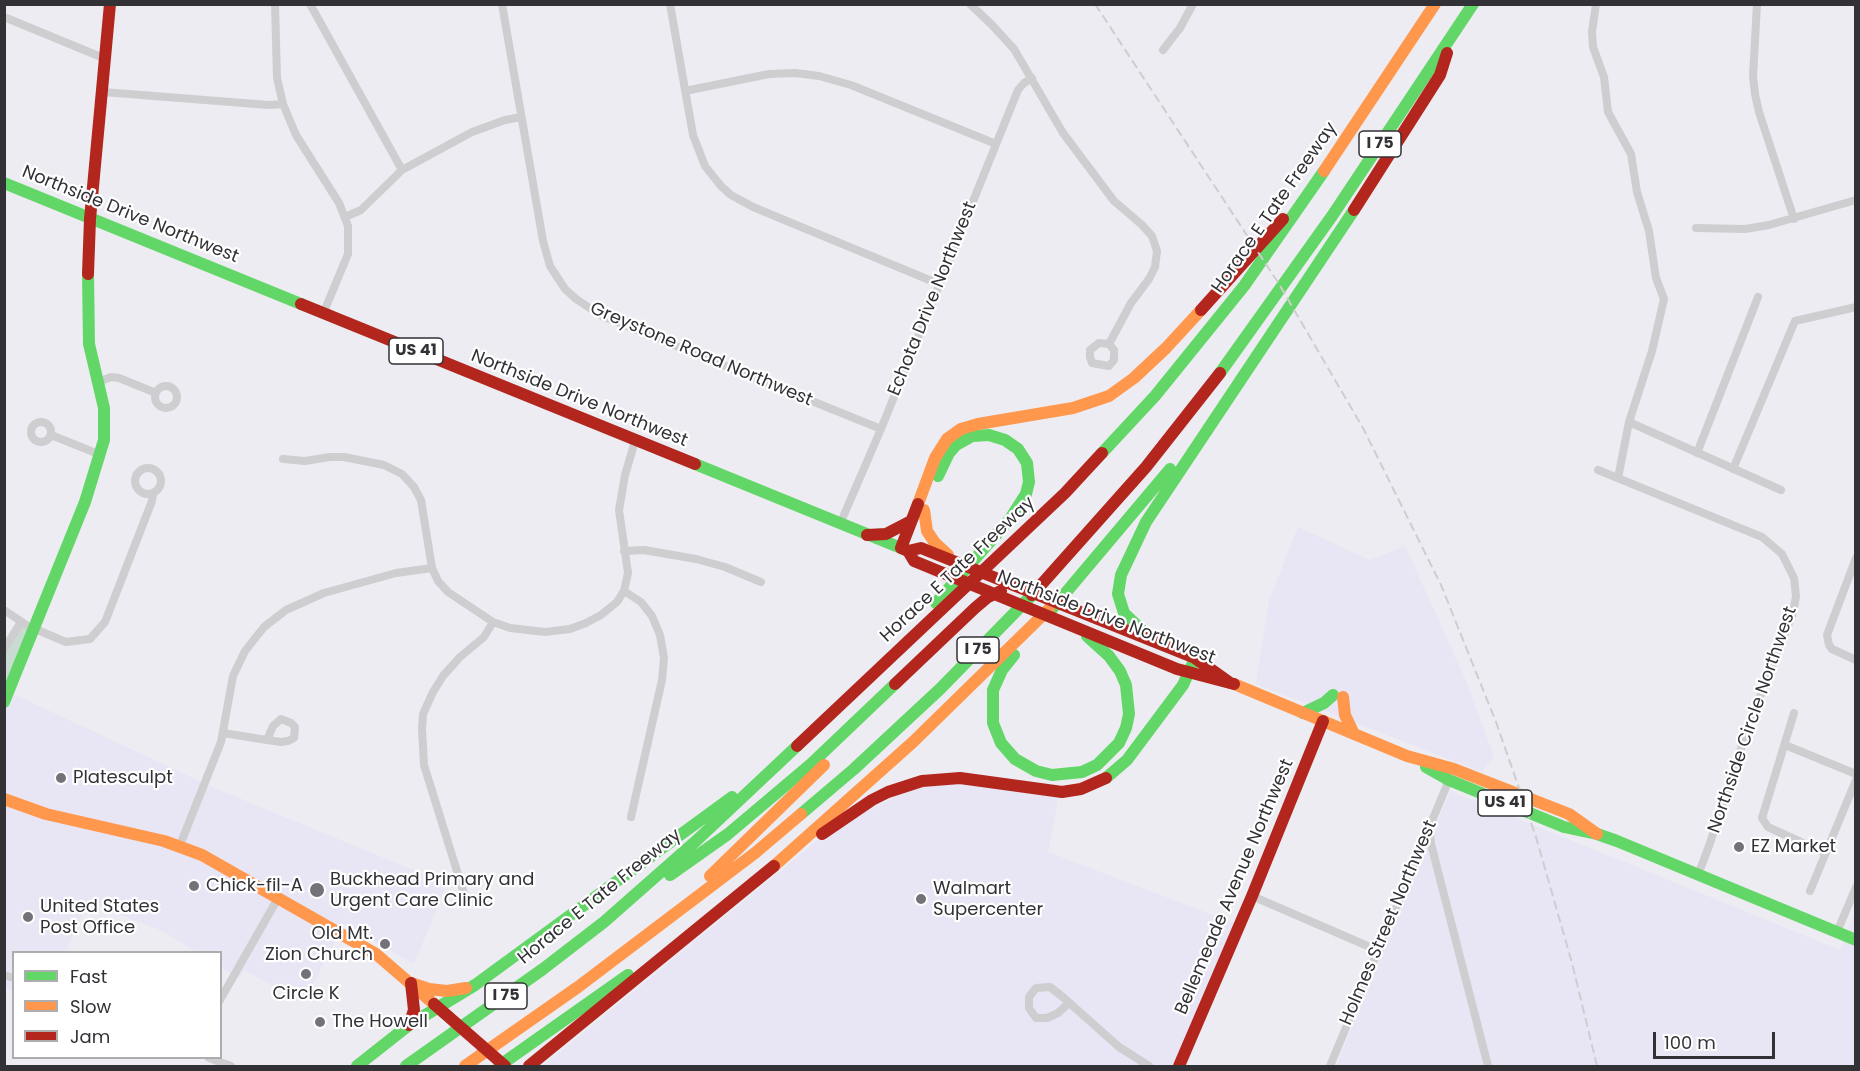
<!DOCTYPE html>
<html>
<head>
<meta charset="utf-8">
<style>
	body { margin:0 }
	#map { position:relative; width:1860px; height:1071px; overflow:hidden; background:#ececf2; font-family:Poppins,sans-serif }
	canvas { display:block }
	.frame { position:absolute; inset:0; border:6px solid #323136; pointer-events:none }
	.legend { position:absolute; left:12px; top:951px; width:210px; height:108px; box-sizing:border-box; background:#fff; border:2px solid #adadaf; margin:0; padding:8px 10px; list-style:none; font-size:18px; color:#323136 }
	.legend li { display:flex; align-items:center; gap:12px; height:30px }
	.legend b { width:30px; border:2px solid #adadaf }
	.scale { position:absolute; left:1653px; top:1032px; width:122px; height:27px; box-sizing:border-box; border:3px solid #323136; border-top:0; padding-left:8px; font-size:18px; line-height:21px; white-space:nowrap; color:#323136; -webkit-text-stroke:4px #fff; paint-order:stroke }
</style>
</head>
<body>
<div id="map">
<canvas width="1860" height="1071"></canvas>
<div class="frame"></div>
<ul class="legend">
<li><b style="height:8px;background:#63d668"></b>Fast</li>
<li><b style="height:8px;background:#ff974d"></b>Slow</li>
<li><b style="height:8px;background:#b3261e"></b>Jam</li>
</ul>
<div class="scale">100 m</div>
</div>
<script>
const g = document.querySelector('canvas').getContext('2d');
g.lineJoin = 'round';
function fill(path, color) { g.fillStyle = color; g.fill(path, 'evenodd'); }
const toPath = rows => new Path2D(rows.map(r => 'M' + r).join(''));
function stroke(path, color, width, dash) { g.strokeStyle = color; g.lineWidth = width; g.lineCap = dash ? 'butt' : 'round'; g.setLineDash(dash || []); g.stroke(path); }
function write(font, color, halo, rows, align = 'center') {
  g.font = font + ' Poppins,sans-serif'; g.lineWidth = 4.5; g.setLineDash([]); g.textBaseline = 'middle'; g.strokeStyle = halo; g.fillStyle = color; for (const [text, x, y, turn = 0] of rows) {
    g.save(); g.translate(x, y); g.rotate((+turn || 0) * Math.PI / 180); g.textAlign = isNaN(turn) ? turn : align; if (halo) g.strokeText(text, 0, 0); g.fillText(text, 0, 0); g.restore();
  }
}
fill(toPath([
	[1298,527,1370,560,1405,546,1467,683,1494,757,1482,772,1256,684,1269,601],
	[7,691,212,787,447,884,414,964,344,924,307,996,296,998,244,970,239,978,221,967,220,952,197,952,160,930,87,902,66,952,14,952,13,991,5,987,4,699],
	[937,776,1060,789,1048,852,1236,924,1174,1066,543,1066,829,831],
	[1450,791,1840,950,1855,913,1855,1066,1336,1066]
]), '#e8e5f4');
fill(toPath([
	[21,622,35,629,5,702,5,649]
]), '#c8dcd2');
stroke(toPath([
	[275,4,277,78,283,104,296,135,339,203,348,226,348,254,323,314],
	[310,4,402,170],
	[502,4,543,241,550,266,565,289,576,299,602,316,881,429],
	[670,4,693,135,705,166,721,186,731,195,753,207,939,284],
	[970,4,992,25,1014,49,1063,133,1114,201,1141,224,1152,236,1157,251,1155,267,1149,279,1131,303,1109,344,1114,350,1114,360,1109,366,1092,363,1090,357,1090,350,1099,343,1109,344],
	[1596,4,1592,32,1593,47,1604,77,1608,112,1631,154,1637,192,1649,231,1656,278,1664,299,1652,351,1629,422,1618,478],
	[1757,4,1753,76,1755,94,1759,112,1794,219],
	[4,17,106,59],
	[1163,50,1180,28,1193,4],
	[685,91,769,74,795,73,819,76,851,85,996,144],
	[103,92,269,105,283,104],
	[345,217,361,210,402,170,472,132,505,120,521,117],
	[1696,228,1745,229,1769,225,1856,200],
	[98,382,111,377,119,378,156,393],
	'155 397a11 11 0 1 1 22 0a11 11 0 1 1-22 0Z',
	'31 432a10 10 0 1 1 20 0a10 10 0 1 1-20 0Z',
	[1629,422,1781,490],
	[51,435,101,455],
	[1697,453,1758,297],
	[283,459,305,461,330,457,344,457,384,465,402,474,414,487,421,500,432,568,438,581,448,592,493,622,510,628,545,632,570,629,586,623,601,615,617,602,624,591,628,573,619,510,625,475,635,441],
	'135 481a13 13 0 1 1 26 0a13 13 0 1 1-26 0Z',
	[1733,469,1795,321,1856,307],
	[1598,470,1762,537,1782,554,1794,578,1796,596,1793,613,1748,727,1709,846,1698,875],
	[840,524,881,429,1018,90,1024,83,1032,78],
	[624,551,644,550,696,559,725,567,761,582],
	[1856,558,1827,635,1829,645,1832,649,1856,660],
	[624,591,641,602,652,616,660,635,664,658,662,680,631,817],
	[4,610,28,626,66,642,90,639,105,622,152,501,153,494],
	[4,649,21,622],
	[1794,713,1762,818,1768,827,1825,853],
	[223,733,267,740,281,742,288,741,294,738,295,727,291,723,281,719,273,726,267,740],
	[1785,745,1856,774],
	[1430,829,1431,844,1488,1066],
	[180,845,221,742,233,676,245,651,264,627,286,610,324,593,396,573,432,568],
	[1810,891,1856,780],
	[1252,896,1377,950],
	[465,897,424,765,422,729,423,714,433,692,443,676,460,657,484,637,493,622],
	[1837,932,1856,887],
	[4,975,14,978],
	[220,1000,278,898],
	[1069,1003,1058,1013,1047,1018,1036,1018,1029,1008,1029,997,1036,988,1050,987,1064,998,1119,1047,1149,1066],
	[209,1058,231,1066],
	[1330,1066,1449,780]
]), '#cecdcf', 8);
stroke(toPath([
	[4,183,301,304],
	[1220,373,1332,216,1473,4],
	[1102,453,1155,396,1244,286,1324,171],
	[695,464,901,548],
	[936,603,1010,519,1026,494,1029,482,1027,463,1018,449,1005,440,989,435,972,436,956,445,949,453,938,476],
	[1052,609,1170,469],
	[1146,634,1124,613,1118,594,1121,575,1146,522,1354,210],
	[1014,655,1002,670,993,690,993,723,1001,743,1015,759,1036,771,1052,775,1082,772,1097,765,1119,743,1126,728,1129,714,1126,685,1120,671,1109,656,1087,636],
	[4,702,85,502,104,440,104,408,89,344,88,274],
	[1303,713,1324,703,1333,695],
	[1426,767,1449,780,1564,827,1597,834,1617,841,1856,940],
	[1106,778,1127,760,1183,685,1193,663],
	[801,814,854,769,940,689,1032,595],
	[670,875,728,834,811,764,895,684],
	[357,1066,409,1025,475,985,732,797],
	[406,1066,543,969,604,922,696,841,797,746],
	[499,1066,628,975]
]), '#63d668', 12);
stroke(toPath([
	[1324,171,1435,4],
	[918,504,935,458,947,439,961,429,978,424,1073,408,1109,396,1134,378,1166,348,1201,310],
	[924,510,927,531,935,543,948,555],
	[1234,684,1407,756,1454,769,1569,814,1597,834],
	[1343,697,1345,715,1354,734],
	[4,799,46,814,164,841,202,855,376,954,434,1004],
	[774,866,913,742,1049,609],
	[710,876,824,765],
	[411,983,429,989,447,991,466,988],
	[465,1066,578,987,755,853,801,814]
]), '#ff974d', 12);
stroke(toPath([
	[1354,210,1440,75,1447,53],
	[88,274,90,219,110,4],
	[301,304,695,464],
	[1201,310,1283,219],
	[918,504,901,548,908,551,921,548,1195,658,1230,683],
	[867,535,886,534,911,521],
	[908,551,914,561,1177,669,1234,684],
	[1032,595,1146,467,1220,373],
	[895,684,975,608,988,597,1001,591],
	[797,746,1065,493,1102,453],
	[822,834,872,800,888,792,922,781,960,778,1062,792,1081,789,1106,778],
	[434,1004,505,1066],
	[409,1025,414,1010,411,983],
	[529,1066,774,866],
	[1179,1066,1252,896,1323,721]
]), '#b3261e', 12);
stroke(toPath([
	[1095,4,1279,284,1363,428,1441,585,1496,722,1536,837,1572,963,1597,1066]
]), '#cecdd0', 2, [9, 4.5]);
for (const [x, y, r, color] of [
	[61,778,6,"#737278"],
	[1739,847,6,"#737278"],
	[194,886,6,"#737278"],
	[317,890,8,"#737278"],
	[921,899,6,"#737278"],
	[28,917,6,"#737278"],
	[385,944,6,"#737278"],
	[306,974,6,"#737278"],
	[320,1022,6,"#737278"]
]) { const dot = new Path2D(); dot.arc(x, y, r, 0, 2 * Math.PI); g.fillStyle = color; g.fill(dot); stroke(dot, '#fff', 2); }
for (const [x, y, w] of [
	[1380,144,42],
	[416,351,54],
	[978,650,42],
	[1505,803,54],
	[506,996,42]
]) { const box = new Path2D(); box.roundRect(x - w / 2, y - 13, w, 26, 4.5); g.fillStyle = '#fff'; g.fill(box); stroke(box, '#323136', 1.5); }
write('bold 16px', '#323136', null, [
	["I 75",1380,144],
	["US 41",416,351],
	["I 75",978,650],
	["US 41",1505,803],
	["I 75",506,996]
]);
write('18px', '#323136', '#fff', [
	["Horace E Tate Freeway",1275,208,-55],
	["Northside Drive Northwest",130,215,22],
	["Echota Drive Northwest",933,299,-68],
	["Greystone Road Northwest",701,355,23],
	["Northside Drive Northwest",579,399,22],
	["Horace E Tate Freeway",958,570,-43],
	["Northside Drive Northwest",1106,618,21],
	["Northside Circle Northwest",1753,720,-71],
	["Bellemeade Avenue Northwest",1235,887,-67],
	["Horace E Tate Freeway",600,897,-39],
	["Holmes Street Northwest",1389,923,-67]
]);
write('18px', '#323136', '#fff', [
	["Platesculpt",73,778],
	["EZ Market",1751,847],
	["Buckhead Primary and",330,880],
	["Urgent Care Clinic",330,901],
	["Chick-fil-A",206,886],
	["Walmart",933,889],
	["Supercenter",933,910],
	["United States",40,907],
	["Post Office",40,928],
	["Old Mt.",373,934,"right"],
	["Zion Church",373,955,"right"],
	["Circle K",306,994,"center"],
	["The Howell",332,1022]
], 'left');
</script>
</body>
</html>
